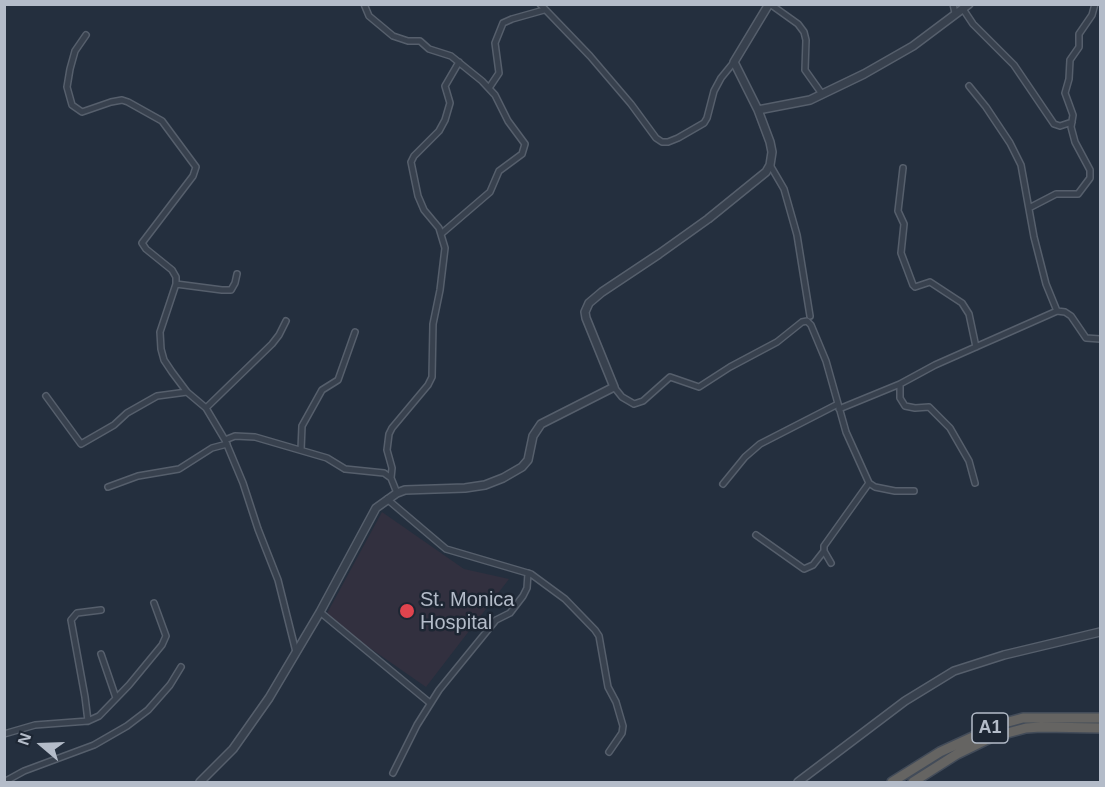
<!DOCTYPE html>
<html>
<head>
<meta charset="utf-8">
<style>
	body { margin:0 }
	#map { position:relative; width:1105px; height:787px; overflow:hidden; background:#242f3e; font-family:Arial,sans-serif }
	canvas { display:block }
	.frame { position:absolute; inset:0; border:6px solid #b4bcc9; pointer-events:none }
	.north { position:absolute; left:12px; top:715px; width:60px; height:60px; -webkit-text-stroke:4px #1d2633; paint-order:stroke; rotate:289deg; font-size:16px; font-weight:700; line-height:24px; text-align:center; color:#b4bcc9 }
	.north::after { content:''; display:block; margin:auto; width:21px; height:27px; background:#b4bcc9; clip-path:polygon(50% 0,100% 100%,50% 72%,0 100%) }
</style>
</head>
<body>
<div id="map">
<canvas width="1105" height="787"></canvas>
<div class="frame"></div>
<div class="north">N</div>
</div>
<script>
const g = document.querySelector('canvas').getContext('2d');
g.lineJoin = 'round';
function fill(path, color) { g.fillStyle = color; g.fill(path, 'evenodd'); }
const toPath = rows => new Path2D(rows.map(r => 'M' + r).join(''));
function stroke(path, color, width, dash) { g.strokeStyle = color; g.lineWidth = width; g.lineCap = dash ? 'butt' : 'round'; g.setLineDash(dash || []); g.stroke(path); }
function write(font, color, halo, rows, align = 'center') {
  g.font = font + ' Arial,sans-serif'; g.lineWidth = 5; g.setLineDash([]); g.textBaseline = 'middle'; g.strokeStyle = halo; g.fillStyle = color; for (const [text, x, y, turn = 0] of rows) {
    g.save(); g.translate(x, y); g.rotate((+turn || 0) * Math.PI / 180); g.textAlign = isNaN(turn) ? turn : align; if (halo) g.strokeText(text, 0, 0); g.fillText(text, 0, 0); g.restore();
  }
}
fill(toPath([
	[382,512,464,569,509,579,426,687,325,617]
]), '#32303f');
const minor = toPath([
	[364,4,369,16,393,36,408,41,420,41,429,49,451,56,482,81,495,95,508,121,525,144,522,154,499,171,490,192,441,234],
	[540,4,590,56,631,104,656,138,662,142,668,142,678,138,704,123,707,118,714,91,721,78,734,62],
	[770,4,798,24,804,32,806,40,805,70,822,94],
	[953,4,955,13],
	[963,9,973,24,1014,65,1054,124,1060,126,1072,122],
	[86,35,75,51,70,69,67,87,72,105,82,112,111,102,122,100,128,102,162,121,196,167,193,176,142,243,146,249,172,270,176,277,176,284,160,332,161,349,164,360,172,372,187,392,206,408,225,440,243,483,258,529,278,580,296,652],
	[969,86,986,107,1010,143,1021,165,1034,237,1046,284,1057,311],
	[489,88,499,73,495,43,503,23,512,19,544,10],
	[770,165,784,189,797,235,810,316],
	[903,168,898,211,904,224,901,253,913,285,915,287,930,282,962,303,969,314,976,347],
	[1029,208,1056,194,1078,194,1090,178,1090,170,1075,142,1071,127,1073,115,1065,93,1069,79,1070,60,1079,47,1079,34,1092,15,1095,4],
	[176,284,222,290,231,290,235,283,237,274],
	[900,384,900,398,905,406,915,408,929,407,950,428,969,461,975,483],
	[614,387,622,397,634,404,643,401,670,377,699,387,730,367,777,342,802,322,807,321,811,325,826,361,846,432,869,483,875,487,895,491,914,491],
	[46,396,81,444,114,425,127,413,157,396,187,392],
	[206,408,272,344,279,335,286,321],
	[839,409,900,384,935,365,1057,311,1065,312,1071,316,1086,338,1100,339],
	[225,440,235,436,255,437,327,458,345,469,384,473,391,478,397,493],
	[301,450,302,426,322,390,338,380,355,332],
	[391,478,392,468,387,450,389,434,392,428,428,385,432,377,433,324,440,290,445,248,439,228,424,210,418,196,411,162,414,156,439,131,445,120,450,103,445,86,459,62],
	[723,484,745,457,760,444,838,404],
	[108,487,138,476,179,469,212,448,227,444],
	[387,499,446,549,531,574,565,599,595,630,599,636,608,687,616,702,623,726,622,733,609,752],
	[756,535,804,569,813,565,824,551],
	[831,563,824,551,824,546,869,483],
	[320,612,430,703],
	[101,654,116,698],
	[88,721,99,716,129,685,162,645,166,636,154,603],
	[4,734,35,725,88,721,85,697,71,620,77,613,101,610],
	[393,773,417,725,439,690,496,620,510,613,523,596,527,588,528,573],
	[4,782,24,771,94,745,127,726,148,710,170,685,181,667]
]);
const tertiary = toPath([
	[758,110,810,100,864,74,913,46,969,4],
	[200,782,233,749,269,698,320,612,376,508,397,493,405,490,465,488,485,485,503,478,522,467,528,460,533,436,541,424,614,387,586,318,585,312,589,303,602,292,659,254,708,219,766,172,770,165,772,152,770,142,758,110,734,62,769,4],
	[798,782,905,701,954,671,1004,655,1100,632]
]);
const trunk = toPath([
	[892,782,940,752,1001,724,1023,718,1100,718],
	[913,782,957,754,992,737,1026,728,1041,727,1100,728]
]);
stroke(minor, '#565f6c', 8);
stroke(tertiary, '#565f6c', 10);
stroke(trunk, '#434c59', 12);
stroke(minor, '#38414e', 5);
stroke(tertiary, '#38414e', 7);
stroke(trunk, '#656462', 9);
for (const [x, y, r, color] of [
	[407,611,8,"#e0444e"]
]) { const dot = new Path2D(); dot.arc(x, y, r, 0, 2 * Math.PI); g.fillStyle = color; g.fill(dot); stroke(dot, '#1d2633', 2); }
for (const [x, y, w] of [
	[990,728,36]
]) { const box = new Path2D(); box.roundRect(x - w / 2, y - 15, w, 30, 4.5); g.fillStyle = '#1d2633'; g.fill(box); stroke(box, '#b4bcc9', 1.5); }
write('bold 18px', '#b4bcc9', null, [
	["A1",990,728]
]);
write('20px', '#b4bcc9', '#1d2633', [
	["St. Monica",420,600],
	["Hospital",420,623]
], 'left');
</script>
</body>
</html>
